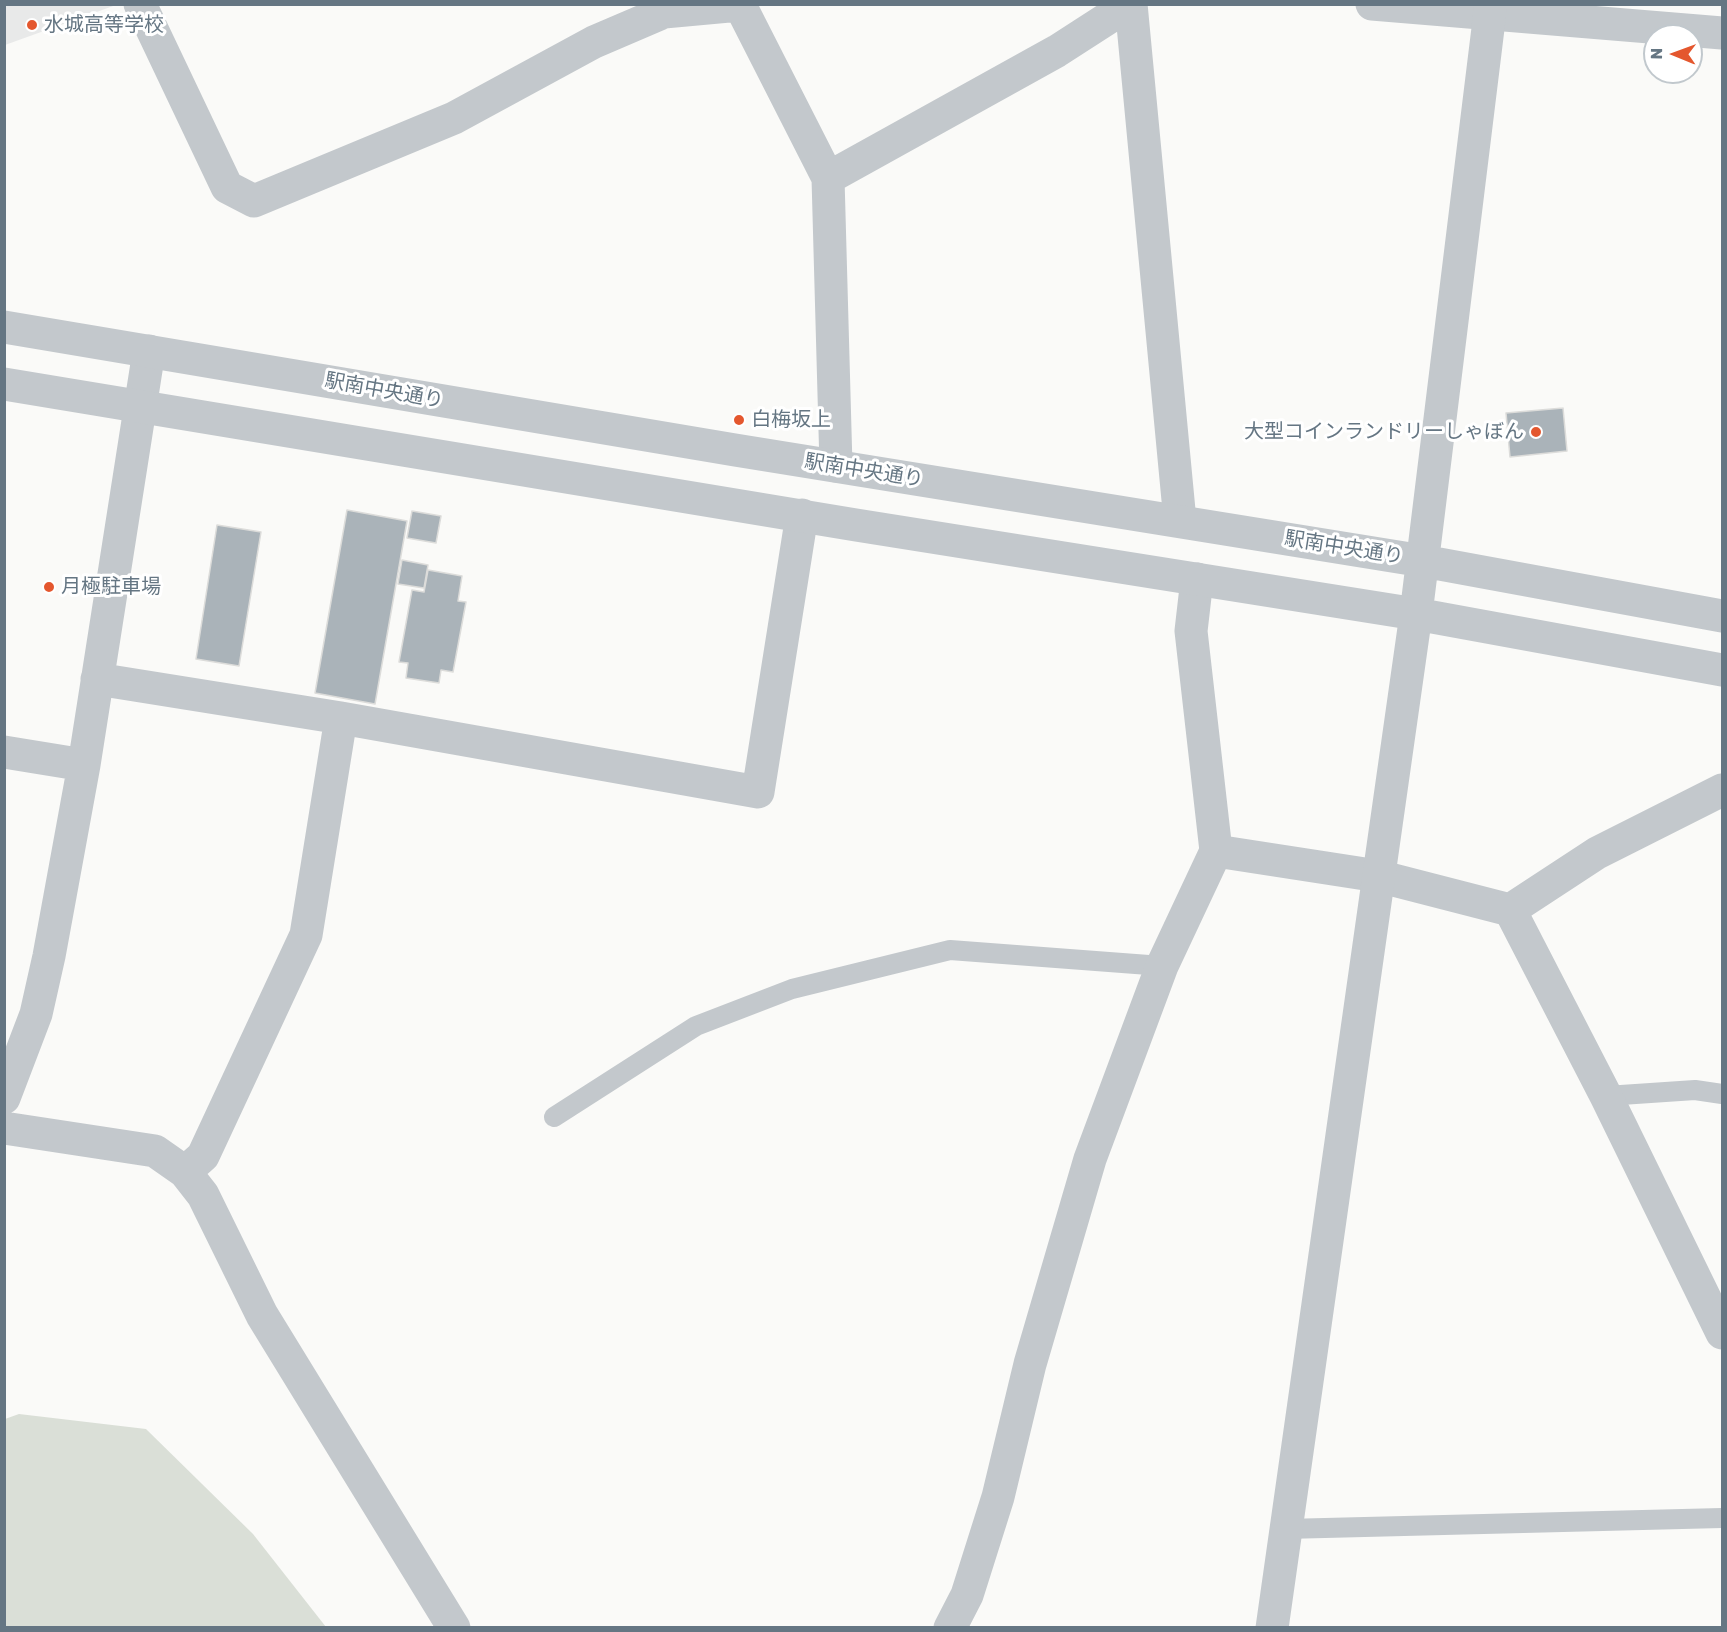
<!DOCTYPE html>
<html>
<head>
<meta charset="utf-8">
<style>
	body { margin:0 }
	#map { position:relative; width:1727px; height:1632px; overflow:hidden; background:#fafaf8; font-family:Rubik,sans-serif }
	canvas { display:block }
	.frame { position:absolute; inset:0; border:6px solid #657683; pointer-events:none }
	.north { position:absolute; left:1643px; top:24px; width:60px; height:60px; box-sizing:border-box; background:#fff; border:2px solid #c1c8cd; border-radius:50%; rotate:271deg; font-size:16px; font-weight:700; line-height:24px; text-align:center; color:#657683 }
	.north::after { content:''; display:block; margin:auto; width:21px; height:27px; background:#e4572e; clip-path:polygon(50% 0,100% 100%,50% 72%,0 100%) }
</style>
</head>
<body>
<div id="map">
<canvas width="1727" height="1632"></canvas>
<div class="frame"></div>
<div class="north">N</div>
</div>
<script>
const g = document.querySelector('canvas').getContext('2d');
g.lineJoin = 'round';
function fill(path, color) { g.fillStyle = color; g.fill(path, 'evenodd'); }
const toPath = rows => new Path2D(rows.map(r => 'M' + r).join(''));
function stroke(path, color, width, dash) { g.strokeStyle = color; g.lineWidth = width; g.lineCap = dash ? 'butt' : 'round'; g.setLineDash(dash || []); g.stroke(path); }
function write(font, color, halo, rows, align = 'center') {
  g.font = font + ' Rubik,"Noto Sans JP",sans-serif'; g.lineWidth = 6; g.setLineDash([]); g.textBaseline = 'middle'; g.strokeStyle = halo; g.fillStyle = color; for (const [text, x, y, turn = 0] of rows) {
    g.save(); g.translate(x, y); g.rotate((+turn || 0) * Math.PI / 180); g.textAlign = isNaN(turn) ? turn : align; if (halo) g.strokeText(text, 0, 0); g.fillText(text, 0, 0); g.restore();
  }
}
fill(toPath([
	[5,4,116,4,116,5,5,45]
]), '#e8e9e9');
fill(toPath([
	[19,1414,146,1429,253,1534,326,1627,5,1627,5,1419]
]), '#dadfd7');
const building = toPath([
	[1563,408,1567,451,1510,457,1506,413,1563,408],
	[347,510,407,521,375,704,315,693,347,510],
	[412,511,441,516,436,543,407,538,412,511],
	[217,525,261,532,239,666,196,659,217,525],
	[402,560,428,565,424,588,398,584,402,560],
	[428,570,462,576,458,601,466,602,453,672,441,670,439,683,406,678,408,663,399,662,412,590,424,592,428,570]
]);
fill(building, '#aab3b9');
stroke(building, '#dcdcda', 1.5);
stroke(toPath([
	[1606,1096,1695,1090,1722,1094],
	[554,1117,696,1026,792,989,950,950,1162,966],
	[1285,1529,1722,1518]
]), '#c3c8cc', 20);
stroke(toPath([
	[140,4,227,187,254,201,454,118,594,42,664,12,740,5,828,178,836,466],
	[1131,4,1180,521],
	[1372,4,1722,33],
	[828,178,1057,51,1130,4],
	[1197,579,1191,631,1216,851,1378,876,1510,910,1606,1096,1722,1333],
	[97,679,341,718,758,792,802,515],
	[4,752,84,765],
	[1510,910,1597,853,1722,790],
	[4,1098,36,1014,49,956,84,765,149,351],
	[4,1128,155,1151,185,1172,203,1195,262,1315,454,1628],
	[185,1172,203,1156,306,935,341,718],
	[950,1628,967,1595,998,1497,1030,1364,1090,1159,1162,966,1216,851]
]), '#c3c8cc', 33);
stroke(toPath([
	[4,327,735,450,1423,561,1722,616],
	[4,384,856,525,1416,614,1722,670],
	[1272,1628,1416,614,1491,4]
]), '#c3c8cc', 33);
for (const [x, y, r, color] of [
	[32,25,6,"#e4572e"],
	[739,420,6,"#e4572e"],
	[1536,432,6,"#e4572e"],
	[49,587,6,"#e4572e"]
]) { const dot = new Path2D(); dot.arc(x, y, r, 0, 2 * Math.PI); g.fillStyle = color; g.fill(dot); stroke(dot, '#fff', 2); }
write('20px', '#657683', '#fff', [
	["水城高等学校",44,25],
	["白梅坂上",751,420],
	["大型コインランドリーしゃぼん",1524,432,"right"],
	["月極駐車場",61,587]
], 'left');
write('20px', '#657683', '#fff', [
	["駅南中央通り",384,391,10],
	["駅南中央通り",864,471,9],
	["駅南中央通り",1344,548,9]
]);
</script>
</body>
</html>
